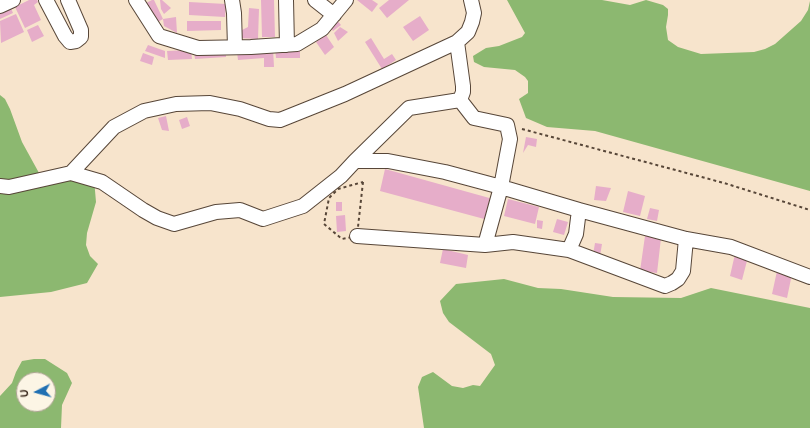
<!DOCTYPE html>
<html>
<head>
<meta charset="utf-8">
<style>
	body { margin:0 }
	#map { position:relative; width:810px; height:428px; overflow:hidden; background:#f7e4cc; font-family:"Balsamiq Sans",sans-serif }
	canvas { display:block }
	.north { position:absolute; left:16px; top:372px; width:40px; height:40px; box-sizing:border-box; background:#fcf5e5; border:1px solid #afa495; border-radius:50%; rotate:264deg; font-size:11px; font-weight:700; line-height:16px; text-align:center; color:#3b2a1e }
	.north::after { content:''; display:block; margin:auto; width:14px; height:18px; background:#1f6fb2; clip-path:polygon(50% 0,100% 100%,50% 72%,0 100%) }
</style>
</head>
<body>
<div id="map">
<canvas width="810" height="428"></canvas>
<div class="north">U</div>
</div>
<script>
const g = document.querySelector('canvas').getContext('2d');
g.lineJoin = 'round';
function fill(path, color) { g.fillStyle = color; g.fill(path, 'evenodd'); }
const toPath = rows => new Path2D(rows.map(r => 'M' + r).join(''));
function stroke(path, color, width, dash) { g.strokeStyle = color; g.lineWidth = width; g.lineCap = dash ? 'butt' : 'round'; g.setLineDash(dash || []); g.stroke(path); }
fill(toPath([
	[507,0,602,0,630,5,646,0,663,5,668,9,668,15,666,27,668,40,678,47,701,54,754,52,765,49,775,44,801,21,808,10,810,1,810,191,595,131,547,127,526,118,519,99,528,93,528,81,525,77,515,70,484,67,474,62,473,56,486,48,499,46,522,37,525,33],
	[0,95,5,99,10,109,22,142,44,182,73,172,94,179,96,202,87,233,86,245,90,256,98,264,87,283,51,292,0,297],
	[504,279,538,288,561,289,613,297,681,298,711,288,810,308,810,428,424,428,418,387,422,377,433,372,452,386,463,388,473,385,480,386,495,365,491,354,449,322,443,313,440,301,456,284],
	[34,359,45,359,67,373,72,383,62,405,61,428,0,428,0,396,12,383,16,372,22,361],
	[24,380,48,380,48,404,24,404]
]), '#8cb870');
fill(toPath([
	[29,0,37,0,38,2,34,5,41,20,25,28,15,7],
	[152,0,154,0,163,19,156,23,146,3],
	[160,0,162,0,171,8,164,14,161,9],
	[261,0,274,0,275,37,262,37],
	[357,0,372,0,378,4,372,12],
	[389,0,409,0,387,18,379,8],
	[189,2,226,4,225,17,189,15],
	[10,6,13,13,0,19,0,10],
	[249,8,259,9,258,39,238,38,238,32,248,27],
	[16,14,24,32,1,43,0,21],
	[420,16,429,30,413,41,403,27],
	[176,17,177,33,164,26,163,19],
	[336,19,341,25,333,31,328,24],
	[187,21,221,21,221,30,187,31],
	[38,25,44,36,32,42,27,30],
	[340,27,348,32,338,41,334,33],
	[326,35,334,47,325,55,316,42],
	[371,38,384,59,392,54,396,60,382,69,365,42],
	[148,45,165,51,165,58,145,51],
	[300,47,300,58,276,58,275,48],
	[273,49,274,67,264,67,264,58,238,60,237,52],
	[191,50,192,59,168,60,167,51],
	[226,50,226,57,195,59,194,52],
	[143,53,154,57,152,65,140,61],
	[166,116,169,131,162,130,158,118],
	[187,117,190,126,182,129,179,120],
	[526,137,537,139,536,147,528,145,523,153],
	[385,169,493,199,488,220,380,191],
	[596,186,611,188,606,201,594,200],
	[628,191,645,196,640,216,623,212],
	[508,199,539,207,535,224,504,216],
	[336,202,342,202,342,211,336,211],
	[650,208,659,210,657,221,647,219],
	[345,215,346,231,337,232,336,216],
	[557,219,568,222,564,235,553,232],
	[537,220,543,221,542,229,537,228],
	[645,236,661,238,657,273,640,271],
	[595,243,602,244,600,256,593,255],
	[443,249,468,255,466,268,440,263],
	[735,254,748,257,742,280,730,276],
	[777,271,792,274,787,298,772,294]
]), '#e6adc9');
const minor = toPath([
	[46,0,65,36,70,42,76,41,81,37,81,30,68,0],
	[136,0,159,36,198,48,251,47,297,44,322,29,346,0],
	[232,0,234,13,235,47],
	[286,0,287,45],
	[315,0,334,15],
	[0,6,13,0],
	[460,100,463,92,463,86,457,42,468,32,472,22,474,13,471,0],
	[355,161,388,161,445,172,501,187,579,210,576,234,569,250,513,242,485,245,501,187,510,139,507,125,474,118,460,100],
	[71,173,114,127,144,111,176,104,210,103,240,109,269,119,280,120,345,94,457,42],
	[0,186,9,187,71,173,102,182,143,210,157,218,174,224,216,212,240,210,263,219,303,206,341,176,355,161,409,108,460,100],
	[579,210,686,239,731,247,810,277],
	[357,236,485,245],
	[569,250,665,286,672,283,678,279,683,271,686,239]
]);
stroke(minor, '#574638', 16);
stroke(toPath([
	[522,129,724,183,810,210],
	[363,182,357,236,342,239,324,224,329,198,338,189,363,182]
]), '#574638', 2, [3, 3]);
stroke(minor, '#fff', 14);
</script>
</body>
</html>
